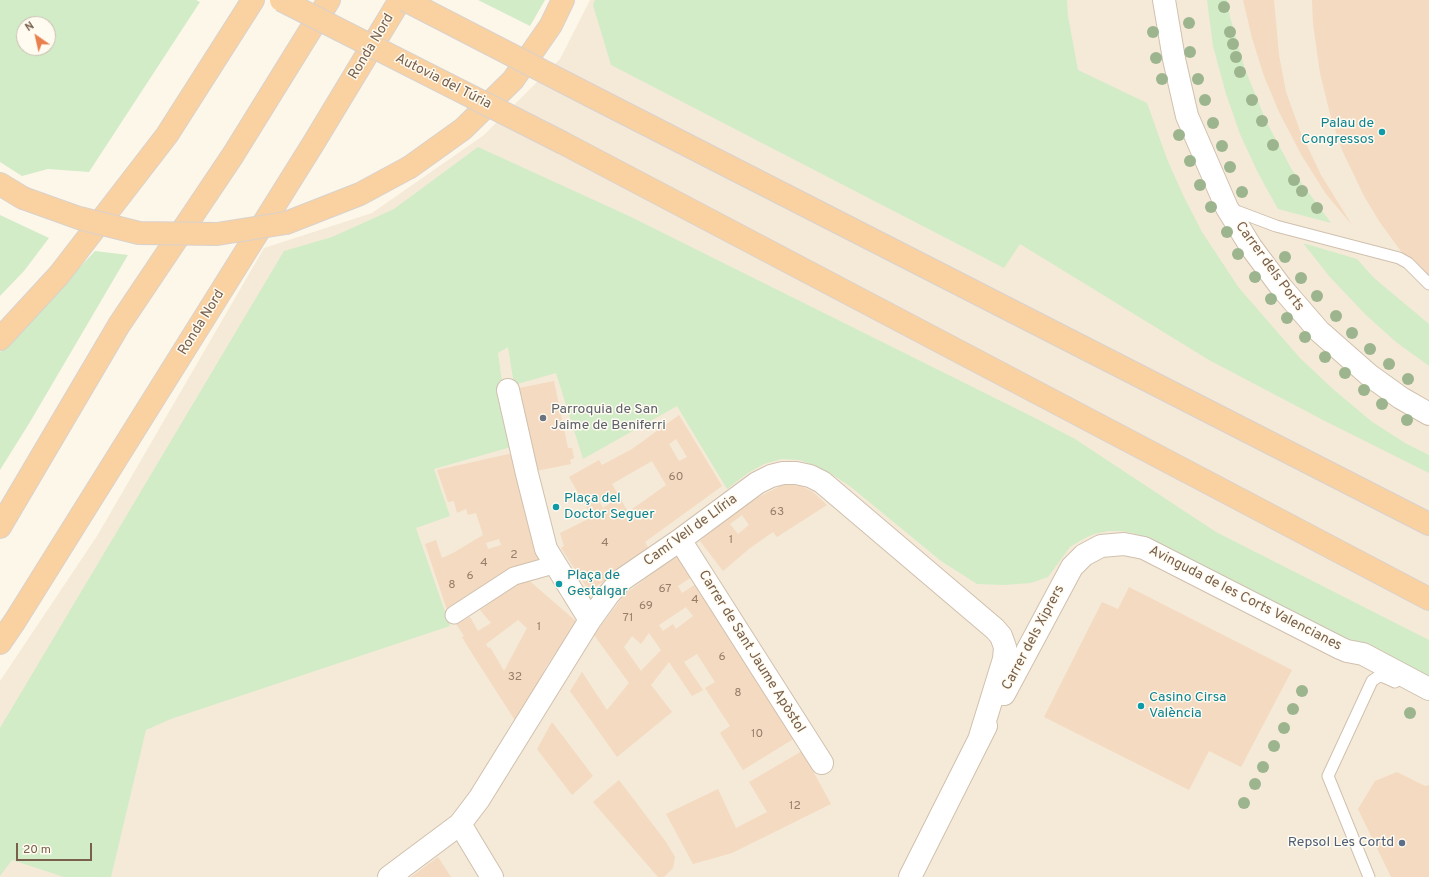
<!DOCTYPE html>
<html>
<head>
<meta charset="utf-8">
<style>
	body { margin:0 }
	#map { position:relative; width:1429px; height:877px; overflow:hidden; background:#fdf7ea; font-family:Overpass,sans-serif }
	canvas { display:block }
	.north { position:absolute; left:16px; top:16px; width:40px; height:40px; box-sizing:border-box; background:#fffbf1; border:1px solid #c9bdaf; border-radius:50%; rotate:326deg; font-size:11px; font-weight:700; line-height:16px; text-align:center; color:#79604c }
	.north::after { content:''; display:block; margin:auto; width:14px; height:18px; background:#e87f4d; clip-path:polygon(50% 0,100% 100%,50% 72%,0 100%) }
	.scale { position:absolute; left:16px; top:843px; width:76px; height:18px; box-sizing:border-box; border:2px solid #79604c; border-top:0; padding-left:5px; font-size:12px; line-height:14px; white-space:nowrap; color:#79604c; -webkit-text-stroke:3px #fffbf1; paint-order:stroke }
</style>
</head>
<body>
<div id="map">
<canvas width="1429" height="877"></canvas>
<div class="north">N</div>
<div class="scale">20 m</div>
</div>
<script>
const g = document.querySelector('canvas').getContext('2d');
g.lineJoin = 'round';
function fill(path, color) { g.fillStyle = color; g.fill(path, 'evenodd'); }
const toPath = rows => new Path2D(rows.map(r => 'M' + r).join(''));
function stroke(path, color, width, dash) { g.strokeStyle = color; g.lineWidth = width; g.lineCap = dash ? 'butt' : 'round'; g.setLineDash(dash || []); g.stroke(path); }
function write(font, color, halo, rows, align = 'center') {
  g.font = font + ' Overpass,sans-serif'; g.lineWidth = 3; g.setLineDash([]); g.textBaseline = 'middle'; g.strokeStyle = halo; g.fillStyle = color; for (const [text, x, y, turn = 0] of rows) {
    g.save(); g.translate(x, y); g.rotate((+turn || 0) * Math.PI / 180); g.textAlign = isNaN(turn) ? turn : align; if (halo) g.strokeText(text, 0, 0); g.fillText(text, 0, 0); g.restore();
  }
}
fill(toPath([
	[590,0,1429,0,1429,877,0,877,0,681,97,536,264,248,372,213,484,135,560,59]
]), '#f5ead8');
fill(toPath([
	[0,0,196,0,200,2,89,172,48,169,22,176,0,162],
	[24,24,48,24,48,48,24,48],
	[478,0,545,0,530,26],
	[595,0,1067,0,1068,16,1078,70,1147,103,1167,159,1184,197,1202,232,1239,288,1300,358,1333,389,1371,421,1405,443,1429,455,1429,473,1323,420,1209,360,1020,244,1004,268,611,65,593,5],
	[1207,0,1227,0,1230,17,1245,69,1266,121,1292,170,1331,223,1278,209,1258,173,1240,134,1226,94,1213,46],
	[478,147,629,216,1037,419,1075,439,1216,532,1429,640,1429,681,1133,533,1122,531,1109,531,1094,534,1083,539,1070,547,1048,577,1031,583,1004,585,977,584,941,561,851,487,833,475,816,466,799,460,782,459,764,464,748,473,727,489,677,406,583,459,556,373,514,385,508,347,498,353,511,447,434,469,450,516,416,528,450,626,171,719,146,730,111,877,64,877,12,860,0,876,0,728,284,251,332,237,394,209],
	[0,215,49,238,24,271,0,296],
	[1303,243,1357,259,1374,278,1429,324,1429,366,1396,342,1366,315,1329,276],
	[95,251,128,255,30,422,0,470,0,352]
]), '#d2ecc7');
fill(toPath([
	[1243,0,1274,0,1279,55,1286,92,1300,131,1321,175,1352,225,1326,194,1302,156,1279,112,1264,76,1252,38],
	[1312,0,1429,0,1429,283,1400,250,1379,221,1364,196,1342,150,1330,114,1320,73,1313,24],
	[554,381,568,448,572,448,574,458,570,460,571,464,536,471,519,388],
	[679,415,722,486,645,542,650,551,589,591,561,548,564,546,560,533,592,517,569,477,599,460,602,465,632,449],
	[676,439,687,457,679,461,669,444],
	[652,461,666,485,628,512,612,484],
	[606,495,610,503,603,508,598,500],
	[513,453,539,562,447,610,425,544,436,540,442,558,453,553,483,535,476,513,468,515,466,509,457,513,454,501,448,502,437,470],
	[499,539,501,545,488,549,486,543],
	[784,484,801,486,813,492,827,505,777,537,773,532,750,548,723,571,700,541,747,503],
	[742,515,749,525,738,534,730,524],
	[678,555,692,577,678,586,682,593,696,584,795,738,743,770,720,733,730,726,705,688,715,682,697,654,684,662,703,690,692,696,669,662,651,685,672,712,617,757,570,691,582,672,607,710,629,683,594,635,624,595,662,566],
	[686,607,693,616,676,629,673,624,663,631,659,625],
	[649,633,661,650,641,671,624,647,632,636,641,644],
	[525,577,578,623,566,638,546,667,518,725,473,655,462,637,464,636,456,624,470,617,478,631,491,623,480,610],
	[518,620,527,628,504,671,490,647,488,648,486,644],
	[1129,587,1292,670,1241,767,1209,751,1189,790,1044,717,1102,602,1118,609],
	[552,722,593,776,572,795,537,749],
	[802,751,831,804,732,853,693,864,666,814,718,789,736,828,767,812,749,782],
	[1397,772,1425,786,1429,785,1429,877,1391,877,1358,809,1375,781],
	[619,780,666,842,675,857,673,868,664,877,658,877,593,802],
	[438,857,451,877,411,877]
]), '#f3dac1');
const service = toPath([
	[1231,209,1276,226,1399,258,1408,263,1429,284],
	[1369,877,1328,776,1372,681,1379,676,1384,677,1395,682]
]);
const pedestrian = toPath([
	[454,615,514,576,546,567]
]);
const minor = toPath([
	[1164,0,1174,59,1187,116,1227,208,1251,247,1281,287,1319,331,1369,375,1401,398,1429,414],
	[508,390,527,474,546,549,590,620],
	[680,540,822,763],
	[1004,694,1072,567,1084,555,1101,546,1124,544,1144,548,1340,648,1347,651,1363,654,1429,689],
	[460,824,492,877],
	[389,877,460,824,479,799,590,620,608,595,616,586,623,579,680,540,757,483,771,476,783,473,796,473,810,476,822,482,995,629,1001,636,1005,647,1004,659,979,740],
	[910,877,986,726]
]);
const trunk = toPath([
	[591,96,1429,524],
	[563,143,1429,599],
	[410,167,463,129,513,80,551,25,563,0],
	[0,184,23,198],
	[0,339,59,275,167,135,253,0],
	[0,527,119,325,233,155,329,0],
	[0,643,15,621,313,144,400,0]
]);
stroke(service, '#d0c0ae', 13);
stroke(pedestrian, '#d0c0ae', 19);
stroke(minor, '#d0c0ae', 24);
stroke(trunk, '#d9d2cd', 24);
stroke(service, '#fff', 11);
stroke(pedestrian, '#fff', 17);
stroke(minor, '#fff', 22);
stroke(trunk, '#fad1a1', 22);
const trunkBridge = toPath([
	[281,0,563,143],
	[405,0,591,96],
	[23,198,79,218,139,233,217,234,286,223,360,194,410,167]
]);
stroke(trunkBridge, '#d9d2cd', 24, []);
stroke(trunkBridge, '#fad1a1', 22);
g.fillStyle = '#9db58e';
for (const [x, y] of [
	[1224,7],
	[1189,23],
	[1153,32],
	[1230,32],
	[1233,44],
	[1190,52],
	[1236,57],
	[1156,58],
	[1240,72],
	[1162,79],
	[1198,79],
	[1205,100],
	[1252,100],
	[1262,121],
	[1213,123],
	[1179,135],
	[1273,145],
	[1222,146],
	[1190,161],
	[1230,167],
	[1294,180],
	[1200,185],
	[1302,191],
	[1242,192],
	[1211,207],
	[1317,208],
	[1227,232],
	[1238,254],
	[1285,257],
	[1255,277],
	[1301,278],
	[1317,296],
	[1271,299],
	[1336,316],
	[1287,318],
	[1352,333],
	[1305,337],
	[1370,349],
	[1325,357],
	[1389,364],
	[1345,373],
	[1408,379],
	[1364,390],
	[1382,404],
	[1407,420],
	[1302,691],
	[1293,709],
	[1410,713],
	[1284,728],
	[1274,746],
	[1263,767],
	[1255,784],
	[1244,803]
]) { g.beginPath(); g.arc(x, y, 6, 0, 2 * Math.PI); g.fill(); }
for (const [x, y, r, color] of [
	[1382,132,4,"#0f9aa8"],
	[543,418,4,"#6b7280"],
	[556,507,4,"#0f9aa8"],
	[559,584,4,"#0f9aa8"],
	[1141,706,4,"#0f9aa8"],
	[1402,843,4,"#5c6f8a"]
]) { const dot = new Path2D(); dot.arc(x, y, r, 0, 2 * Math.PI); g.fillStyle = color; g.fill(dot); stroke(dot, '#fffbf1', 1.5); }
write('12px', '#987e69', null, [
	["60",676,478],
	["63",777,513],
	["1",731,541],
	["4",605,544],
	["2",514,556],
	["4",484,564],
	["6",470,577],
	["8",452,586],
	["67",665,590],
	["4",695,601],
	["69",646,607],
	["71",628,619],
	["1",539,628],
	["6",722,658],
	["32",515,678],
	["8",738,694],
	["10",757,735],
	["12",795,807]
]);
write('14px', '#79604c', '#fffbf1', [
	["Ronda Nord",372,47,-59],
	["Autovia del Túria",443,82,27],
	["Carrer dels Ports",1269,267,54],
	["Ronda Nord",202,323,-58],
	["Camí Vell de Llíria",691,531,-36],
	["Avinguda de les Corts Valencianes",1245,599,27],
	["Carrer dels Xiprers",1034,638,-62],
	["Carrer de Sant Jaume Apòstol",751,652,58]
]);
write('14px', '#0d838f', '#fffbf1', [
	["Palau de",1374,124,"right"],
	["Congressos",1374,140,"right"],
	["Plaça del",564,499],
	["Doctor Seguer",564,515],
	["Plaça de",567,576],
	["Gestalgar",567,592],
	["Casino Cirsa",1149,698],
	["València",1149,714]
], 'left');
write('14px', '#5b616d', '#fffbf1', [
	["Parroquia de San",551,410],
	["Jaime de Beniferri",551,426]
], 'left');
write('14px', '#4e5e75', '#fffbf1', [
	["Repsol Les Cortd",1394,843]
], 'right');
</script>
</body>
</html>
